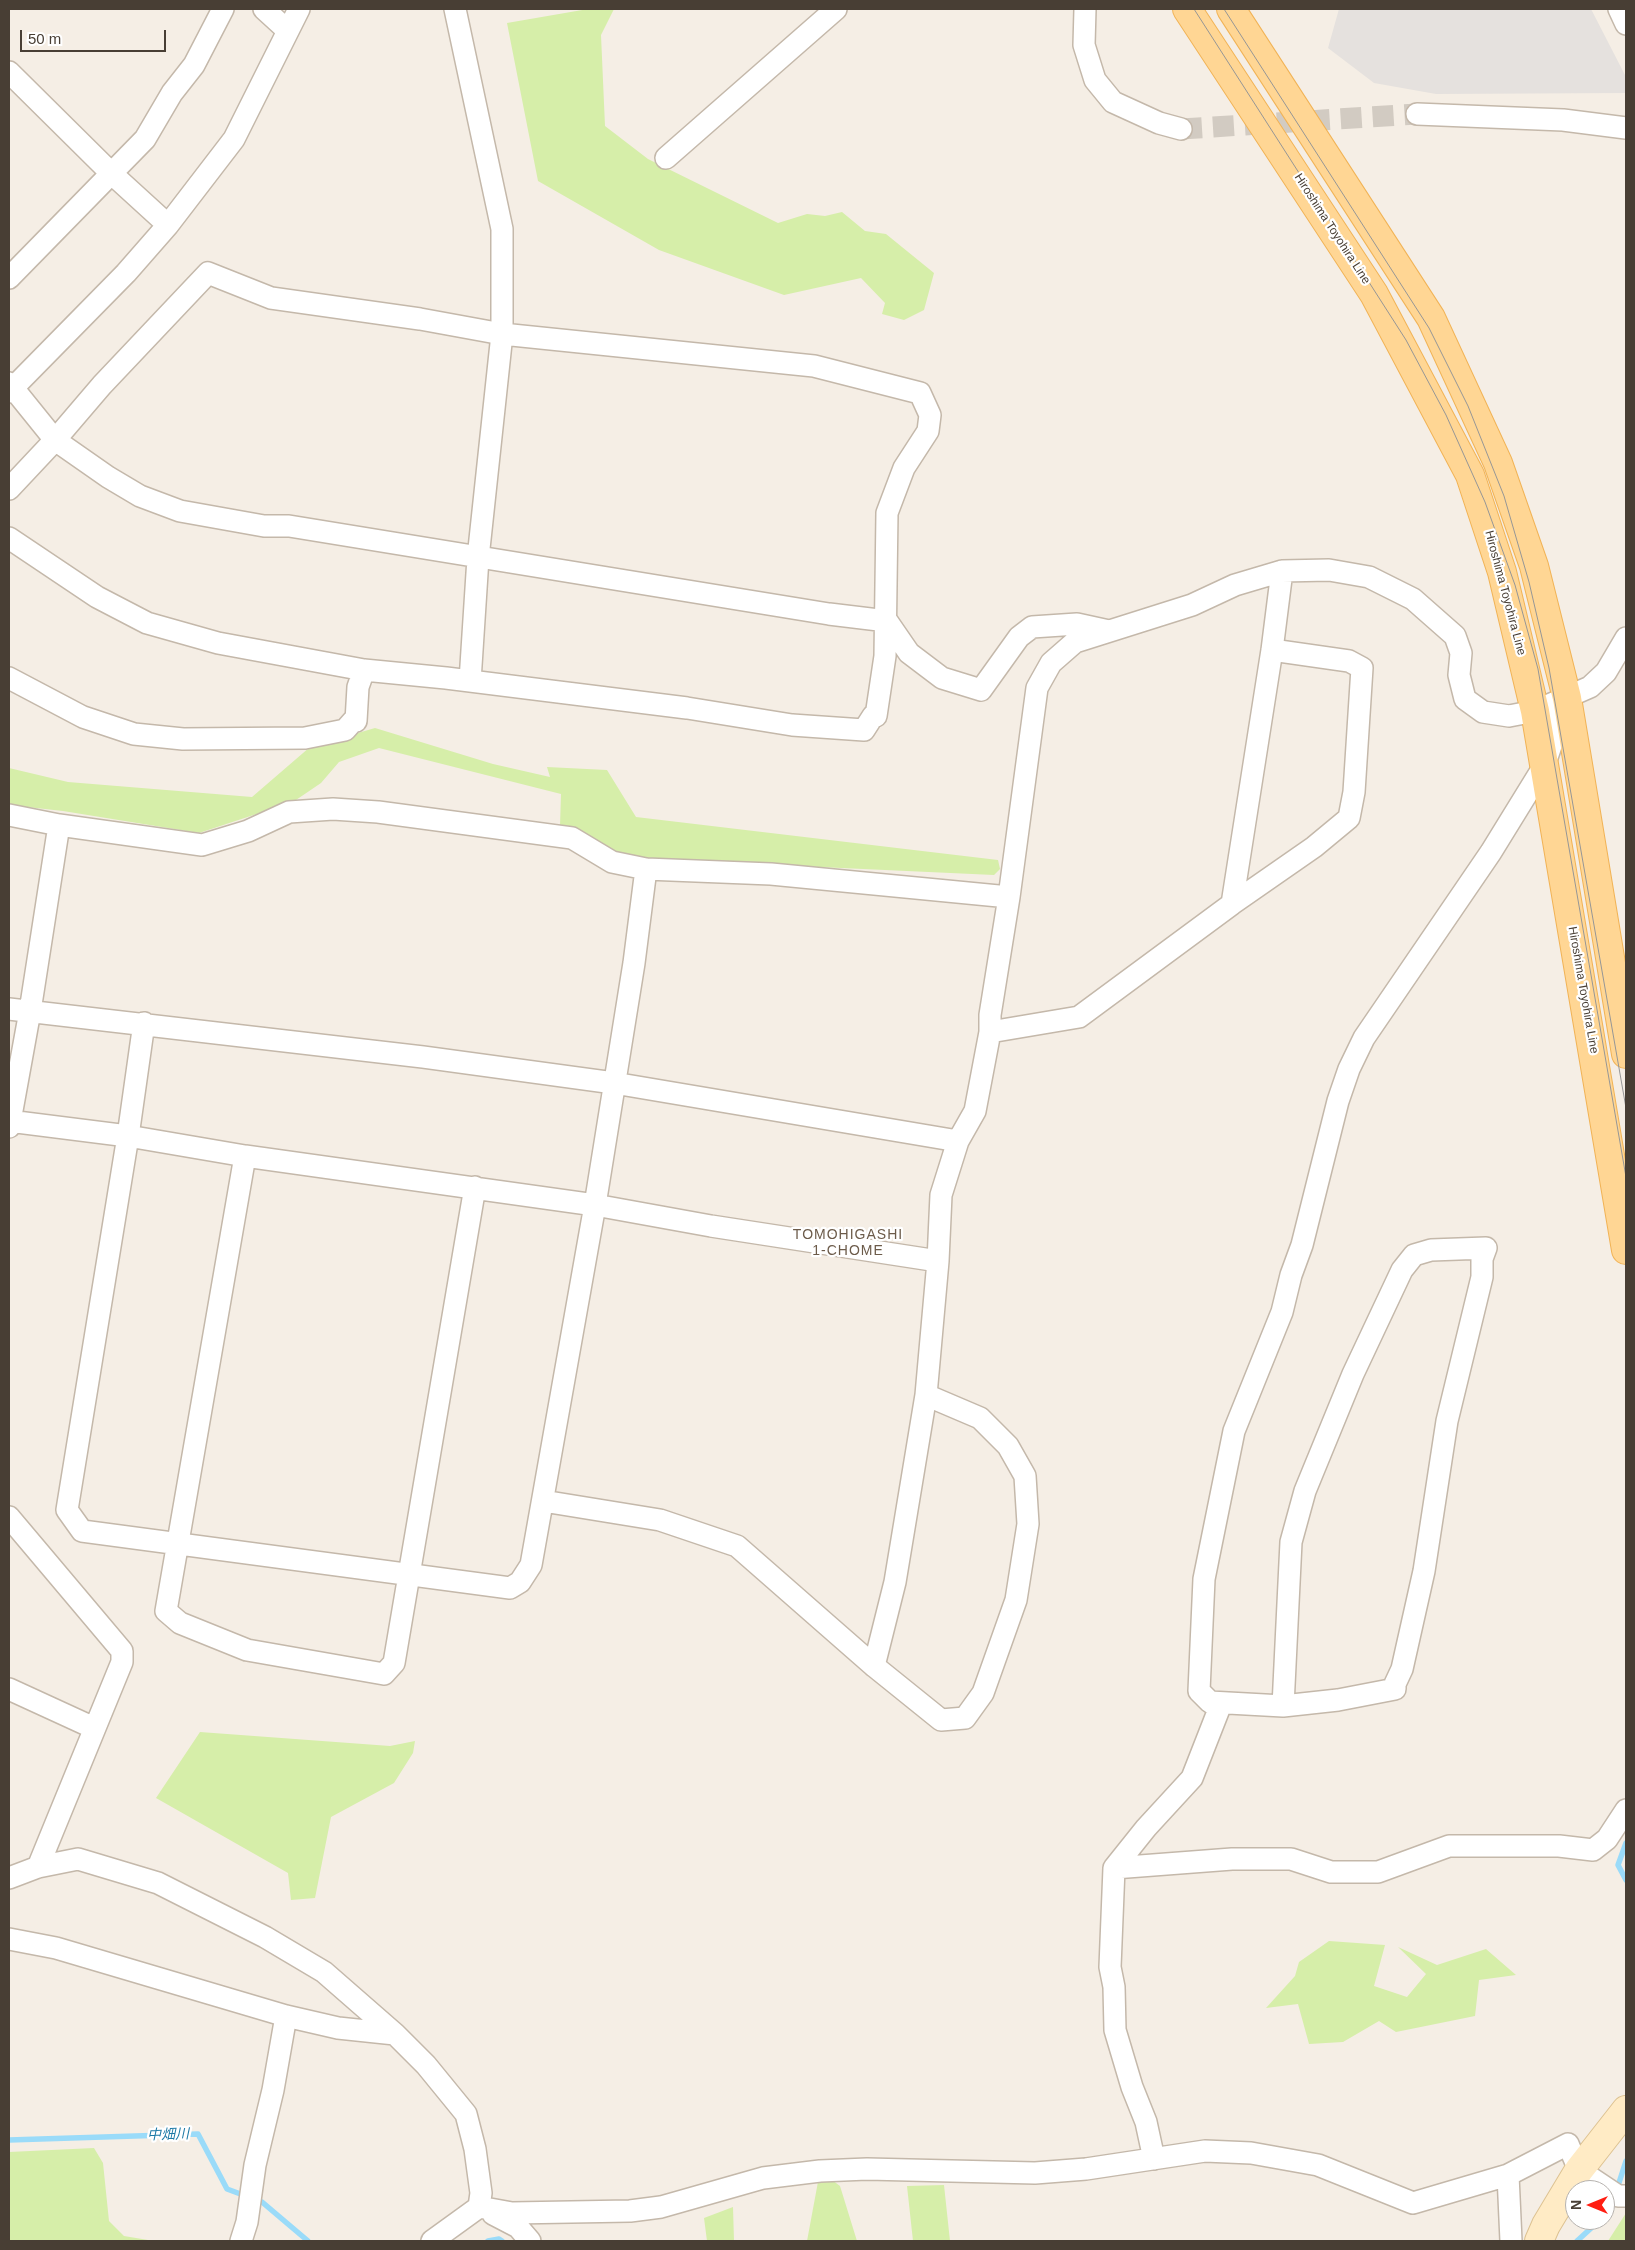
<!DOCTYPE html>
<html>
<head>
<meta charset="utf-8">
<style>
	body { margin:0 }
	#map { position:relative; width:1635px; height:2250px; overflow:hidden; background:#f5eee5; font-family:Arial,sans-serif }
	canvas { display:block }
	.frame { position:absolute; inset:0; border:10px solid #483e34; pointer-events:none }
	.north { position:absolute; left:1565px; top:2180px; width:50px; height:50px; box-sizing:border-box; background:#fff; border:1px solid #b6b2ae; border-radius:50%; rotate:270deg; font-size:14px; font-weight:700; line-height:20px; text-align:center; color:#483e34 }
	.north::after { content:''; display:block; margin:auto; width:18px; height:22px; background:#ff1e12; clip-path:polygon(50% 0,100% 100%,50% 72%,0 100%) }
	.scale { position:absolute; left:20px; top:30px; width:146px; height:22px; box-sizing:border-box; border:2px solid #483e34; border-top:0; padding-left:6px; font-size:15px; line-height:18px; white-space:nowrap; color:#483e34; -webkit-text-stroke:4px #fff; paint-order:stroke }
</style>
</head>
<body>
<div id="map">
<canvas width="1635" height="2250"></canvas>
<div class="frame"></div>
<div class="north">N</div>
<div class="scale">50 m</div>
</div>
<script>
const g = document.querySelector('canvas').getContext('2d');
g.lineJoin = 'round';
function fill(path, color) { g.fillStyle = color; g.fill(path, 'evenodd'); }
const toPath = rows => new Path2D(rows.map(r => 'M' + r).join(''));
function stroke(path, color, width, dash) { g.strokeStyle = color; g.lineWidth = width; g.lineCap = dash ? 'butt' : 'round'; g.setLineDash(dash || []); g.stroke(path); }
function write(font, color, halo, rows, align = 'center') {
  g.font = font + ' Arial,"Noto Sans JP",sans-serif'; g.lineWidth = 4.5; g.setLineDash([]); g.textBaseline = 'middle'; g.strokeStyle = halo; g.fillStyle = color; for (const [text, x, y, turn = 0] of rows) {
    g.save(); g.translate(x, y); g.rotate((+turn || 0) * Math.PI / 180); g.textAlign = isNaN(turn) ? turn : align; if (halo) g.strokeText(text, 0, 0); g.fillText(text, 0, 0); g.restore();
  }
}
fill(toPath([
	[588,9,614,9,601,35,605,126,648,159,778,223,807,214,825,216,842,212,865,231,886,234,934,273,924,310,904,320,882,314,885,303,861,278,784,295,659,250,538,181,507,23],
	[375,728,493,764,550,777,547,767,607,770,636,817,998,860,1000,869,994,875,623,858,580,834,560,826,561,794,379,748,339,762,321,783,293,802,199,833,63,811,9,805,9,768,68,782,252,797,310,747],
	[200,1732,390,1746,415,1741,413,1753,394,1783,331,1817,315,1898,291,1900,288,1873,156,1798],
	[1329,1941,1385,1945,1374,1986,1407,1997,1426,1974,1398,1947,1437,1965,1486,1949,1516,1975,1479,1980,1475,2016,1396,2032,1379,2021,1343,2042,1309,2044,1298,2004,1266,2008,1295,1976,1299,1962],
	[94,2148,103,2163,109,2221,124,2236,154,2241,9,2241,9,2152],
	[820,2171,840,2186,857,2241,807,2241],
	[944,2185,950,2241,913,2241,907,2186],
	[733,2207,734,2241,707,2241,704,2218],
	[1626,2213,1626,2241,1608,2241]
]), '#d6eea9');
fill(toPath([
	[1339,9,1591,9,1626,77,1626,93,1436,94,1374,83,1328,48]
]), '#e5e1de');
stroke(toPath([
	[1626,1843,1618,1865,1626,1880],
	[9,2140,198,2134,227,2189,262,2202,308,2241],
	[1617,2189,1626,2161],
	[1605,2215,1608,2212,1614,2197],
	[488,2241,499,2239,502,2241],
	[1577,2241,1600,2220]
]), '#9adbf9', 5.5);
stroke(toPath([
	[1181,129,1417,114]
]), '#d2cbc2', 21, [21, 11]);
const street = toPath([
	[264,9,287,30],
	[455,9,502,229,502,334,478,558,470,681],
	[1085,9,1084,45,1095,80,1113,102,1159,123,1181,129],
	[1619,9,1626,24],
	[9,72,111,173,168,225],
	[1417,114,1563,120,1626,128],
	[666,158,836,9],
	[9,278,145,139,172,93,194,65,223,9],
	[9,383,55,440,108,477,140,496,180,511,264,526,289,526,829,614,887,621,909,653,942,678,981,690,1019,637,1032,627,1077,624,1109,631],
	[9,392,126,273,168,225,234,139,299,9],
	[9,489,55,440,102,385,208,273,271,298,420,319,502,334,814,366,920,393,930,415,928,431,904,468,887,513,885,656,876,716,873,716,864,730,792,725,687,708,446,678,364,670,218,643,147,623,97,597,9,538],
	[9,678,83,717,134,734,183,739,305,738,345,730,353,721,356,721,358,687,364,670],
	[9,815,59,825,202,845,248,831,289,812,333,809,378,812,572,838,612,862,646,869,771,874,1009,897],
	[1232,904,1272,650,1282,571],
	[9,1009,423,1057,614,1083,958,1141],
	[144,1023,128,1136,67,1510,82,1531,510,1588,520,1582,531,1565,595,1205,634,963,646,869],
	[990,1032,1079,1017,1232,904,1314,847,1349,818,1354,792,1362,668,1349,661,1272,650],
	[9,1121,128,1136,245,1156,595,1205,711,1226,938,1261],
	[9,1127,30,1011,59,825],
	[245,1156,166,1611,180,1623,247,1650,384,1674,394,1663,475,1187],
	[1486,1248,1482,1259,1482,1277,1447,1421,1424,1571,1402,1669,1395,1684,1395,1689,1338,1700,1283,1706,1291,1542,1305,1491,1353,1374,1402,1270,1414,1255,1431,1250,1486,1248],
	[543,1501,660,1520,737,1546,874,1666,941,1720,965,1718,983,1693,1016,1600,1028,1524,1025,1476,1008,1446,980,1418,926,1395],
	[9,1517,122,1651,122,1662,38,1867],
	[874,1666,895,1582,926,1395,938,1261,941,1195,958,1141,975,1111,990,1032,990,1015,1009,897,1037,688,1051,663,1075,642,1192,605,1235,585,1282,571,1329,570,1369,577,1413,599,1455,636,1461,653,1459,675,1465,699,1483,712,1509,716,1535,711,1590,687,1606,672,1626,638],
	[9,1689,94,1728],
	[1283,1706,1210,1702,1199,1691,1204,1579,1234,1431,1282,1312,1291,1275,1302,1245,1338,1101,1349,1069,1364,1038,1491,852,1544,766,1567,699],
	[1114,1868,1232,1859,1291,1859,1331,1872,1378,1872,1449,1846,1559,1846,1593,1850,1607,1839,1626,1810],
	[9,1878,38,1867,78,1859,158,1883,265,1937,324,1972,395,2034,426,2065,466,2114,475,2149,481,2193,479,2207],
	[9,1939,56,1948,286,2016,338,2028,395,2034],
	[1154,2159,1146,2122,1132,2087,1115,2030,1114,1987,1110,1967,1114,1868,1146,1828,1192,1778,1221,1704],
	[1508,2175,1511,2241],
	[493,2214,518,2227,530,2241],
	[241,2241,247,2222,255,2165,273,2090,286,2016],
	[432,2241,479,2207,512,2213,630,2211,661,2207,763,2178,820,2171,867,2169,1035,2173,1086,2169,1205,2151,1251,2153,1318,2165,1413,2203,1508,2175,1568,2144,1579,2170,1618,2196,1626,2196]
]);
const secondary = toPath([
	[1539,2241,1546,2225,1579,2170,1626,2110]
]);
const primary = toPath([
	[1187,9,1374,294,1470,475,1502,572,1535,711,1626,1250],
	[1231,9,1431,318,1498,463,1534,566,1567,698,1626,1054]
]);
stroke(street, '#c4b8aa', 24);
stroke(secondary, '#ddc291', 30);
stroke(primary, '#f1b356', 30);
stroke(street, '#fff', 21);
stroke(secondary, '#ffebc5', 28);
stroke(primary, '#ffd694', 28);
stroke(toPath([
	[1194,9,1406,340,1446,415,1485,502,1515,585,1538,669,1626,1177],
	[1224,9,1429,328,1468,406,1504,496,1529,582,1549,668,1626,1108]
]), '#969696', 1);
write('12px', '#483e34', '#fff', [
	["Hiroshima Toyohira Line",1332,229,57],
	["Hiroshima Toyohira Line",1505,593,75],
	["Hiroshima Toyohira Line",1583,990,80]
]);
g.letterSpacing = '1px';
write('14px', '#6c5b4a', '#fff', [
	["TOMOHIGASHI",848,1235],
	["1-CHOME",848,1251]
]);
g.letterSpacing = '0px';
write('italic 14px', '#1e7aa6', '#fff', [
	["中畑川",168,2135,-2]
]);
</script>
</body>
</html>
